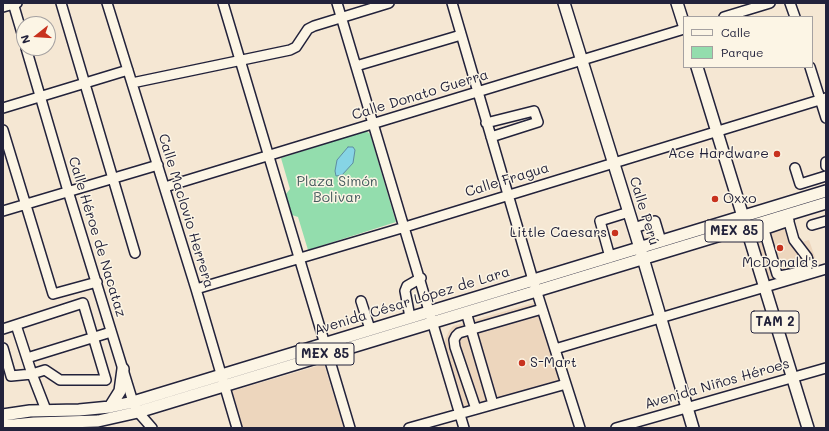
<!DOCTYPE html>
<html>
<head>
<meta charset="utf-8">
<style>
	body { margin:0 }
	#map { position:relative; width:829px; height:431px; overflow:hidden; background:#f5e7d3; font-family:Mali,sans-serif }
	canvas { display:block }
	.frame { position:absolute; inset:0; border:4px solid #22223b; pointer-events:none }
	.legend { position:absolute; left:683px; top:16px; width:130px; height:52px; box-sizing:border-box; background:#fcf5e5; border:1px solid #a5a1a1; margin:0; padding:5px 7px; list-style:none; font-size:12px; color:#22223b }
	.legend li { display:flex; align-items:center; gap:8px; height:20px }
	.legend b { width:20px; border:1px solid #a5a1a1 }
	.north { position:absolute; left:16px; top:16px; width:40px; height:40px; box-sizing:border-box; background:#fcf5e5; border:1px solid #a5a1a1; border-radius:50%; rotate:253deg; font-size:11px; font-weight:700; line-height:16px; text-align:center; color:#22223b }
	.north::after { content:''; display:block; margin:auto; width:14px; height:18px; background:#c8321e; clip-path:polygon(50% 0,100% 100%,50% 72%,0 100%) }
</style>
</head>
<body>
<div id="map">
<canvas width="829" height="431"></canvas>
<div class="frame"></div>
<ul class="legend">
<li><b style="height:5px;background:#fcf5e5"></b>Calle</li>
<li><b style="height:11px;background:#93ddad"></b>Parque</li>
</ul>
<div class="north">N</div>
</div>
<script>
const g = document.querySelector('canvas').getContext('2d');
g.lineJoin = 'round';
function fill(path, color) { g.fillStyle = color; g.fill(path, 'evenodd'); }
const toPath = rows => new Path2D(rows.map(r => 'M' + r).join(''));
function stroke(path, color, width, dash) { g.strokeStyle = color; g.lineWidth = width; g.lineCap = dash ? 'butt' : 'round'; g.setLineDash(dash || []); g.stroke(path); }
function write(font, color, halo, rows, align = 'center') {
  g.font = font + ' Mali,sans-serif'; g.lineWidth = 3; g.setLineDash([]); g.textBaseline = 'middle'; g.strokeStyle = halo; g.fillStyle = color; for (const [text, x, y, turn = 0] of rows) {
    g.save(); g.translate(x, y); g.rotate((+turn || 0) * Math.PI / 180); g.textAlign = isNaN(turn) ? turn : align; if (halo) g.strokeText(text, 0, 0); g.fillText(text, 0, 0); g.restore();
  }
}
fill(toPath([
	[790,220,798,243,809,240,819,269,769,283,753,232],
	[534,303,560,381,466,407,463,406,444,347,445,340,449,331,453,326],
	[324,364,344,428,242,428,232,391]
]), '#edd6bd');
fill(toPath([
	[366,131,370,134,396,222,308,250,298,217,292,215,286,194,290,189,281,158]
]), '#93ddad');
const water = toPath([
	[348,147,353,147,355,150,353,163,342,175,336,176,335,171,337,160,348,147]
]);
fill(water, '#86d4e5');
stroke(water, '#5e8da1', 1);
const minor = toPath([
	[13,3,24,40],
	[61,3,135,253],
	[107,3,196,289,237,428],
	[223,3,350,428],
	[337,3,464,428],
	[452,3,533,280,580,428],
	[790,3,795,17],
	[3,7,17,3],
	[724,17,770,3],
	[26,48,68,191,133,402,138,412,152,428],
	[356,66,461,35],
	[810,67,826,118],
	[132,83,290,50,296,47,308,29,314,26,389,3],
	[3,108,128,70],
	[486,123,534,111,538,122,491,137],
	[3,130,53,294,97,282],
	[826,162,826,166],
	[795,168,800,184,826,176],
	[165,187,684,29],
	[3,211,158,165],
	[762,223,777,274,780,276,790,274,805,270,809,263,807,257,794,240,787,215],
	[812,225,826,221],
	[634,228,655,221,661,241],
	[763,230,789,221],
	[610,257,600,221,629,212],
	[196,289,405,227,826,98],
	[361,301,370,329],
	[466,312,493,404],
	[410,317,405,291,407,286,421,278],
	[16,325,32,374,46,410],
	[3,329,83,303,106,380,60,380,45,370,32,374,11,376,3,348],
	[555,349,826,269],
	[27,358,111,332],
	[476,409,455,347,454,340,456,336,459,333,542,309],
	[409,428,566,384],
	[616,428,826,368]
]);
const major = toPath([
	[564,3,640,248,693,428],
	[677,3,684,25],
	[697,67,808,428],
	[110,407,120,391,123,369],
	[3,415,30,411,79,410,110,407,133,402,826,191],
	[3,426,34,423,98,421,138,412,826,203]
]);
stroke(minor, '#22223b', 12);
stroke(major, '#22223b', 14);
stroke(minor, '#fcf5e5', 9);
stroke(major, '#fcf5e5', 11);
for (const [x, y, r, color] of [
	[777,154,4,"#c8321e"],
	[715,199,4,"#c8321e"],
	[615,233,4,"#c8321e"],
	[780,248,4,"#c8321e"],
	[522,363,4,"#c8321e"]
]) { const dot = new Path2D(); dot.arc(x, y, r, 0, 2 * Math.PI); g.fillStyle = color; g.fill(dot); stroke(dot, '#fcf5e5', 1.5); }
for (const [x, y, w] of [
	[734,231,58],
	[775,322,48],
	[325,354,58]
]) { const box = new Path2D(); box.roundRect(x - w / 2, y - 11, w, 22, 3); g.fillStyle = '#fcf5e5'; g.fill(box); stroke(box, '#22223b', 1); }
write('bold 13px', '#22223b', null, [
	["MEX 85",734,231],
	["TAM 2",775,322],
	["MEX 85",325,354]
]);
write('14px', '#22223b', '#fcf5e5', [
	["Calle Donato Guerra",420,95,-17],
	["Calle Fragua",507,180,-17],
	["Calle Maclovio Herrera",186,211,73],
	["Calle Perú",644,211,73],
	["Calle Héroe de Nacataz",97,237,73],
	["Avenida César López de Lara",412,301,-17],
	["Avenida Niños Héroes",717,384,-16]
]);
write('14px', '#22223b', '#fcf5e5', [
	["Ace Hardware",769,154],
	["Oxxo",723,199,"left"],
	["Little Caesars",607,233],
	["McDonald's",780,263,"center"],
	["S-Mart",530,363,"left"]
], 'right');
write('14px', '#445a5d', '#fcf5e5', [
	["Plaza Simón",337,182],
	["Bolivar",337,198]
]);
</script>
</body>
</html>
